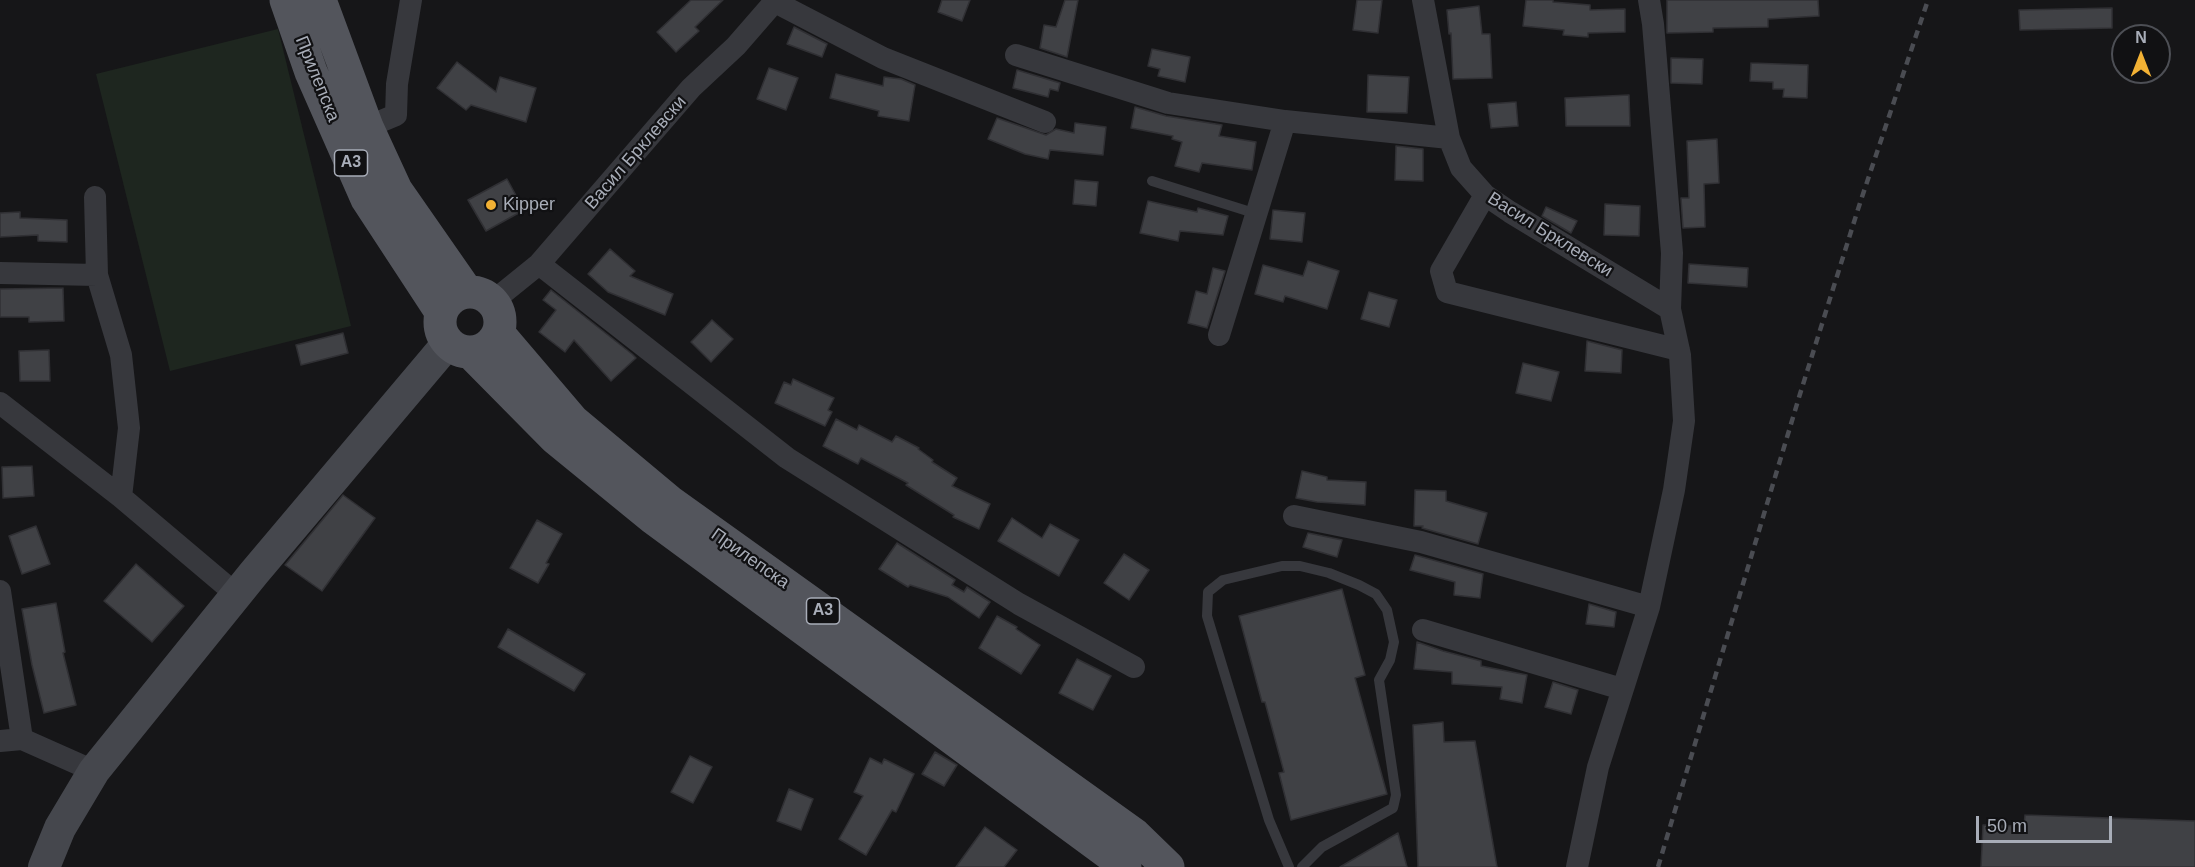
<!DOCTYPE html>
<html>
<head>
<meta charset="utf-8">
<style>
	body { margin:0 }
	#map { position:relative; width:2195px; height:867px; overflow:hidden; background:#161618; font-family:Arial,sans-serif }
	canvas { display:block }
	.north { position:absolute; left:2111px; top:24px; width:60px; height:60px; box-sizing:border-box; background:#111113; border:2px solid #4d4f55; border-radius:50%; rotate:0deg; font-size:16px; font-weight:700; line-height:24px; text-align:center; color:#a8adb8 }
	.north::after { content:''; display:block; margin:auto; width:21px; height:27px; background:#f2b134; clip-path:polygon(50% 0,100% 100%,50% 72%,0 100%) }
	.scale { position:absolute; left:1976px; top:816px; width:136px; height:27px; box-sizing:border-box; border:3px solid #a8adb8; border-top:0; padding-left:8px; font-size:18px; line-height:21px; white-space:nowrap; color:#a8adb8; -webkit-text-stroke:4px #111113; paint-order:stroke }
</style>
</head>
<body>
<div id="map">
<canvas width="2195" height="867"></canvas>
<div class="north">N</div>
<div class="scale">50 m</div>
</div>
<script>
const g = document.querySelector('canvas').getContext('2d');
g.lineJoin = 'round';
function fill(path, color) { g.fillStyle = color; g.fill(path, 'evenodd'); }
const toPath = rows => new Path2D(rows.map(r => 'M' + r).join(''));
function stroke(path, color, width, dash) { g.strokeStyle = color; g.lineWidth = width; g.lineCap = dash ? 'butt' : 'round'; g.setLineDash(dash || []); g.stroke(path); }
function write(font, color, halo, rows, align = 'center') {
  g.font = font + ' Arial,sans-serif'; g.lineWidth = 4.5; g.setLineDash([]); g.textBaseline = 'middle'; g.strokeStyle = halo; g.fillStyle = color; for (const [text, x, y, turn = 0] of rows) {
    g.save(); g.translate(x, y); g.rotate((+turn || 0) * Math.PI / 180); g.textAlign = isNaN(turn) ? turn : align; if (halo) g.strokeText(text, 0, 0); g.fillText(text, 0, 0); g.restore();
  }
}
fill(toPath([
	[278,29,351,326,170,371,96,74]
]), '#1e261f');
const building = toPath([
	[691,0,723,0,695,27,699,31,676,52,657,32,691,0],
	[942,0,970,0,962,21,938,12,942,0],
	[1065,0,1078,0,1067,57,1040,48,1044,25,1056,27,1065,0],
	[1357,0,1382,0,1378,33,1353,30,1357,0],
	[1526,0,1553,0,1553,2,1590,5,1590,10,1625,9,1625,32,1588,33,1588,37,1563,35,1564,30,1523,26,1526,0],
	[1667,0,1818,0,1819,16,1768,19,1768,27,1713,28,1713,32,1667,33,1667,0],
	[1479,6,1482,34,1490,34,1492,78,1453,79,1451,33,1449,34,1447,10,1479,6],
	[2112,8,2112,28,2020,30,2019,10,2112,8],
	[794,27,827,44,822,57,787,44,794,27],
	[1152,49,1190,57,1185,82,1158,76,1160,69,1148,66,1152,49],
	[1671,58,1703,59,1702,84,1671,83,1671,58],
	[457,62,496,92,500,77,536,88,526,122,471,105,466,110,437,88,457,62],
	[1751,63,1808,65,1807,98,1783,97,1784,89,1773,89,1773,82,1750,81,1751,63],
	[769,68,798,78,786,110,757,99,769,68],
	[1017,70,1060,83,1058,91,1050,89,1048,97,1013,88,1017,70],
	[836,74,883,86,884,77,901,79,915,85,909,121,878,116,879,111,830,98,836,74],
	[1368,75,1409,77,1407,113,1367,112,1368,75],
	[1629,95,1630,126,1566,126,1565,98,1629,95],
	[1516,102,1518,126,1491,128,1488,104,1516,102],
	[1135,107,1166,116,1222,125,1219,136,1256,142,1252,170,1202,163,1199,172,1175,166,1182,142,1172,139,1173,136,1131,128,1135,107],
	[997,118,1046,135,1056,129,1074,133,1075,123,1106,127,1103,155,1050,150,1048,159,1025,154,988,139,997,118],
	[1717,139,1719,183,1704,184,1705,227,1683,228,1681,198,1689,198,1687,141,1717,139],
	[1396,146,1423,149,1423,181,1395,180,1396,146],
	[507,179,524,210,486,231,468,200,507,179],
	[1075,180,1098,182,1096,206,1073,204,1075,180],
	[1148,201,1197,212,1198,208,1228,216,1223,235,1180,231,1178,241,1140,233,1148,201],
	[1605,204,1640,206,1639,236,1604,235,1605,204],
	[1546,207,1577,221,1571,233,1542,216,1546,207],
	[1273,210,1305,213,1302,242,1270,239,1273,210],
	[20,212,20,218,67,220,67,242,38,241,38,235,0,237,0,213,20,212],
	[610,249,635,271,630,276,673,294,665,315,608,292,588,274,610,249],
	[1308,261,1339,271,1327,309,1285,296,1283,302,1255,294,1263,265,1303,276,1308,261],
	[1689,264,1748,268,1747,287,1688,283,1689,264],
	[1213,268,1225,271,1207,328,1188,323,1196,291,1207,294,1213,268],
	[63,288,64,321,29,322,29,317,0,317,0,289,63,288],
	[551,290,632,354,636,358,611,381,574,340,565,352,539,332,556,310,543,300,551,290],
	[1369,292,1397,300,1389,327,1361,319,1369,292],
	[712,320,733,339,711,362,691,342,712,320],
	[343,333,348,353,301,365,296,345,343,333],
	[1587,341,1622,350,1621,373,1585,371,1587,341],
	[49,350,50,381,20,381,19,351,49,350],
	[1523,363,1559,372,1551,401,1516,393,1523,363],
	[793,379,834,398,828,410,832,412,825,426,775,403,784,382,791,385,793,379],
	[836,419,857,430,859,425,892,442,896,436,919,448,918,449,933,460,932,462,957,478,952,486,990,504,979,529,953,517,954,515,906,485,908,483,861,458,858,464,823,446,836,419],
	[32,466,34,496,3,498,2,467,32,466],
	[1302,471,1327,477,1327,480,1366,482,1365,505,1317,502,1296,498,1302,471],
	[1415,490,1446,491,1446,501,1487,513,1478,544,1422,528,1423,526,1414,526,1415,490],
	[343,495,375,518,322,591,285,565,343,495],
	[1012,518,1042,538,1050,524,1079,540,1059,576,998,541,1012,518],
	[537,520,562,534,546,563,549,564,538,583,510,568,537,520],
	[36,526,50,564,22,574,9,536,36,526],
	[1308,533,1342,540,1337,557,1303,547,1308,533],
	[897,543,955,580,952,585,964,592,967,587,990,602,979,618,948,597,910,585,908,587,879,569,897,543],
	[1124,554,1149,570,1129,600,1104,583,1124,554],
	[1415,555,1483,574,1480,598,1454,595,1455,582,1410,570,1415,555],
	[136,564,184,606,152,642,104,601,136,564],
	[1342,589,1365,675,1355,678,1387,794,1291,820,1279,773,1284,772,1265,702,1262,702,1239,616,1342,589],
	[56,603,65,652,63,653,76,705,44,713,32,665,22,609,56,603],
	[1589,604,1616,612,1614,627,1586,624,1589,604],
	[997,616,1017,627,1016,629,1040,645,1021,674,979,648,997,616],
	[508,629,585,674,574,691,498,647,508,629],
	[1417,642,1443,651,1481,661,1481,666,1527,675,1522,703,1500,699,1502,687,1452,684,1452,672,1414,669,1417,642],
	[1077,659,1111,676,1093,710,1059,693,1077,659],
	[1553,682,1578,690,1571,714,1545,707,1553,682],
	[1443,722,1444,742,1475,741,1497,867,1418,867,1413,725,1443,722],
	[935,752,957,765,944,786,922,774,935,752],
	[690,756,712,767,693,803,671,792,690,756],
	[870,758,882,764,884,759,914,774,896,812,892,810,866,855,839,839,863,796,854,792,870,758],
	[789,789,813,799,801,830,777,821,789,789],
	[2025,815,2195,821,2195,867,1981,867,1983,825,2024,826,2025,815],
	[985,827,1017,850,1004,867,956,867,985,827],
	[1398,833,1407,867,1340,867,1398,833]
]);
fill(building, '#404145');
stroke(building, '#303034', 1.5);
stroke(toPath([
	[1152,181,1257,214],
	[1289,867,1269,820,1207,616,1208,592,1223,580,1282,566,1300,566,1329,573,1359,585,1376,594,1387,610,1394,642,1390,660,1379,680,1396,795,1393,808,1322,847,1302,867]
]), '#37383d', 10);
stroke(toPath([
	[1423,0,1449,138,1461,168,1485,195,1510,212,1670,309],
	[775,2,883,58,1045,122],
	[1016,55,1168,103,1285,121,1449,138],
	[367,127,396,115,397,84,411,0],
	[1485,195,1441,271,1447,292,1679,350],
	[539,264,787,458,1019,604,1134,667],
	[0,273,97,275,95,197],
	[97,275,121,355,129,428,121,497],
	[492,302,539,264,691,88,736,46,776,0],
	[1219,335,1285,121],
	[0,403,121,497,237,595],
	[1294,516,1421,542,1649,607],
	[0,591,22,739],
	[1423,630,1622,689],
	[0,741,22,739,94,771],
	[1577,867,1598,767,1649,607,1674,490,1684,421,1680,355,1670,309,1672,253,1653,24,1649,0]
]), '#37383d', 22);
stroke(toPath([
	[44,867,60,828,94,771,254,573,448,343]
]), '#45474d', 32);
stroke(toPath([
	[286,0,311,72,367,199,441,312],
	[320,0,367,127,396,190,467,292],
	'440 322a30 30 0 1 1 60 0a30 30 0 1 1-60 0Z',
	[498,333,573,421,670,502,1135,835,1168,867],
	[470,352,555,438,653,518,1119,861,1125,867]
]), '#53555c', 33);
stroke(toPath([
	[1658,867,1800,394,1860,203,1928,0]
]), '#4a4c52', 4.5, [8, 6]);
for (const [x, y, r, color] of [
	[491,205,6,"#f2b134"]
]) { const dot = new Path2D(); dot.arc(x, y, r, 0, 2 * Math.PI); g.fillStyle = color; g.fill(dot); stroke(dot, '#111113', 2); }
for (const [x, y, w] of [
	[351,163,33],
	[823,611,33]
]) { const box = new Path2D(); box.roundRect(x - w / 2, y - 13, w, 26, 4.5); g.fillStyle = '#111113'; g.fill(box); stroke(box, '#a8adb8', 1.5); }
write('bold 16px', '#a8adb8', null, [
	["A3",351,163],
	["A3",823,611]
]);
write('18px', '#a8adb8', '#111113', [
	["Прилепска",317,79,68],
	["Васил Брклевски",636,153,-49],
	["Васил Брклевски",1550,235,32],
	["Прилепска",750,559,35]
]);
write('18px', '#a8adb8', '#111113', [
	["Kipper",503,205]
], 'left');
</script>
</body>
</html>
